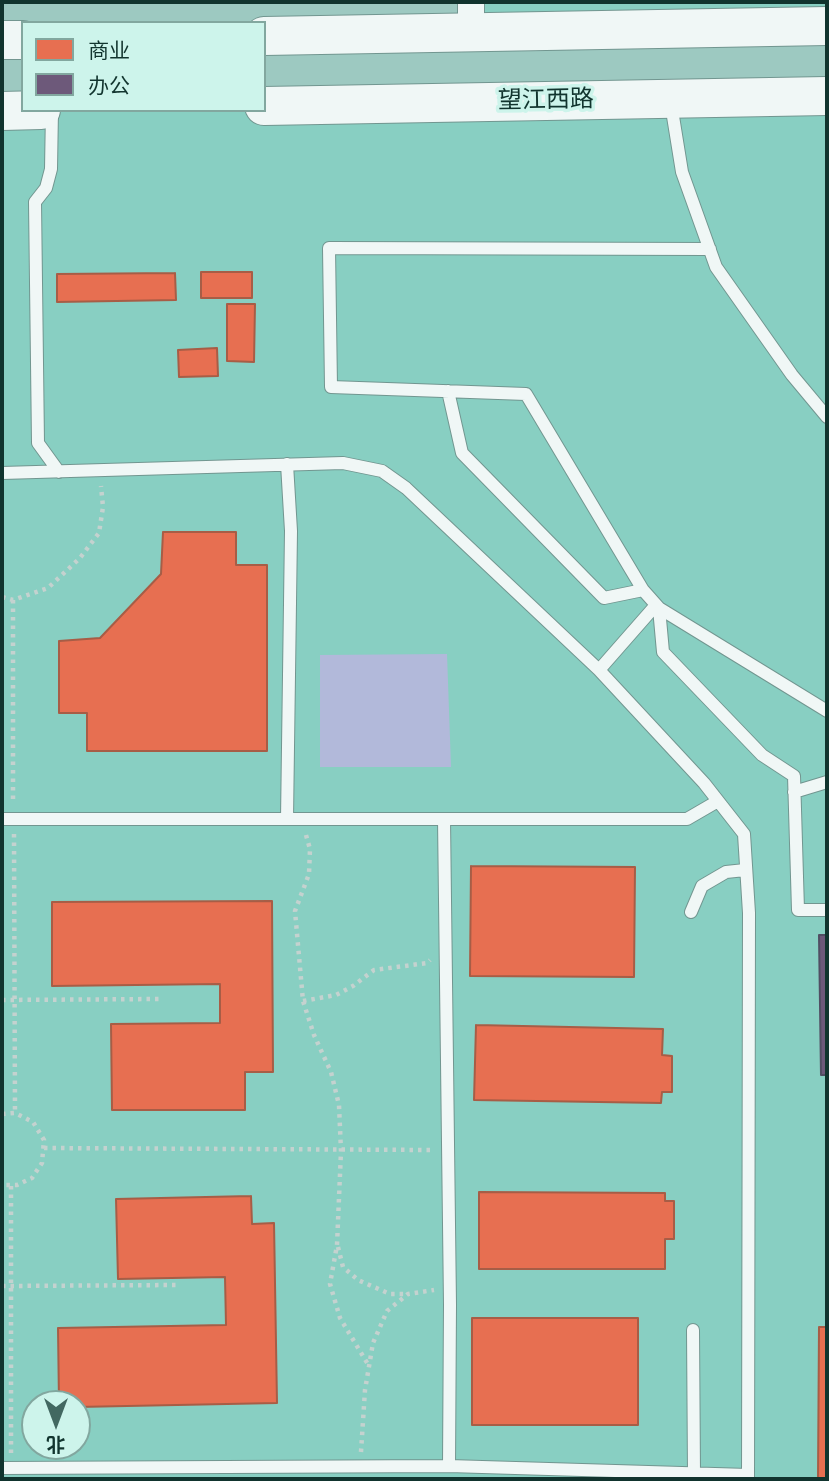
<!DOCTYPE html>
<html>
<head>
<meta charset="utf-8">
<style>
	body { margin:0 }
	#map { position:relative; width:829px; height:1481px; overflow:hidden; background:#9dc9c1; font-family:"DM Sans","Noto Sans SC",sans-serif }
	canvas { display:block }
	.frame { position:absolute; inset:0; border:4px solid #11342e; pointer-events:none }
	.legend { position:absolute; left:21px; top:21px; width:245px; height:91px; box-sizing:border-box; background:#cdf4eb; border:2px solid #82a79f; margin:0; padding:9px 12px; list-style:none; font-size:21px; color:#11342e }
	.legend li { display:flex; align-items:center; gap:14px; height:35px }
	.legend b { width:35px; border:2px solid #82a79f }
	.north { position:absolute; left:21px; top:1390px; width:70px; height:70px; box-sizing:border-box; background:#cdf4eb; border:2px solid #82a79f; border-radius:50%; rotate:180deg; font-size:19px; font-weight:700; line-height:28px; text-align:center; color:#11342e }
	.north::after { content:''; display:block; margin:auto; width:24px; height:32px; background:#426861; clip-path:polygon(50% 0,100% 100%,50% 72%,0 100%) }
</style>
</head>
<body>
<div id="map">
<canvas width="829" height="1481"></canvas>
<div class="frame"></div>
<ul class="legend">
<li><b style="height:19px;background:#e76f51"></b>商业</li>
<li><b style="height:19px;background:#6d597a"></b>办公</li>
</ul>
<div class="north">北</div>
</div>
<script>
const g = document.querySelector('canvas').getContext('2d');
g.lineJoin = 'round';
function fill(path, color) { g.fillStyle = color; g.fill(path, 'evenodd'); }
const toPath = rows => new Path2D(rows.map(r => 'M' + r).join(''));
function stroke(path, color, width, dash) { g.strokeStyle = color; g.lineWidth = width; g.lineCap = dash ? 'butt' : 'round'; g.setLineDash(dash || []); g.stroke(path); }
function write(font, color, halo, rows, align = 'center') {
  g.font = font + ' "DM Sans","Noto Sans SC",sans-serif'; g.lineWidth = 7; g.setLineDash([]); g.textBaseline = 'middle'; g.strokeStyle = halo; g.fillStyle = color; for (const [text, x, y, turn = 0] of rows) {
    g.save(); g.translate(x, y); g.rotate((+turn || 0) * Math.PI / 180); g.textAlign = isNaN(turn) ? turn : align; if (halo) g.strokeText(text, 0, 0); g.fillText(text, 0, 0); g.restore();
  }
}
fill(toPath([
	[471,2,827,2,827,26,471,32],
	[827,96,827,1479,2,1479,2,111,264,110],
	[35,1404,77,1404,77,1446,35,1446]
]), '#88cfc2');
fill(toPath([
	[447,654,451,767,320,767,320,655]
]), '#b2b9da');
const shops = toPath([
	[201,272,252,272,252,298,201,298,201,272],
	[175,273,176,300,57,302,57,274,175,273],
	[227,304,255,304,254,362,227,361,227,304],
	[217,348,218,376,179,377,178,350,217,348],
	[163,532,236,532,236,565,267,565,267,751,87,751,87,713,59,713,59,641,100,638,161,574,163,532],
	[471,866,635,867,634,977,470,976,471,866],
	[272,901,273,1072,245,1072,245,1110,112,1110,111,1024,220,1023,220,984,52,986,52,902,272,901],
	[476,1025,663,1029,662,1055,672,1056,672,1092,662,1092,661,1103,474,1100,476,1025],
	[479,1192,665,1193,665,1201,674,1201,674,1239,665,1239,665,1269,479,1269,479,1192],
	[251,1196,252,1224,274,1223,277,1403,77,1407,77,1404,59,1404,58,1328,226,1325,225,1277,118,1279,116,1199,251,1196],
	[472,1318,638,1318,638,1425,472,1425,472,1318],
	[819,1327,827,1327,827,1479,818,1479,819,1327]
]);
fill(shops, '#e76f51');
stroke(shops, '#a75d46', 2);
const offices = toPath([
	[819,935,827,935,827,1075,821,1075,819,935]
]);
fill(offices, '#6d597a');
stroke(offices, '#514e63', 2);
const service = toPath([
	[671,104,682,172,716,267,792,375,827,417],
	[52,110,51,169,46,188,35,202,38,443,59,472],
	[710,249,329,248,331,387,526,394,643,590,659,608,827,711],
	[448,391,462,453,604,598,643,590],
	[287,464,291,531,287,819],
	[2,473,343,463,382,471,406,488,599,670,704,783,744,834,749,913,748,1479],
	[659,608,663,652,762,755,794,776,798,910,827,910],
	[599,670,656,605],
	[794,792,827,782],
	[2,819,687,819,718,801],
	[444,819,450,1305,449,1466],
	[691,912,702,886,726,872,745,870],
	[693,1330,694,1474],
	[2,1468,449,1466,748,1475]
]);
const minor = toPath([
	[471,32,471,2]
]);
const primary = toPath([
	[264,36,827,26],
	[2,40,23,40],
	[264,106,827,96],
	[2,111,41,110]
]);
stroke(service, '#729690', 14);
stroke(minor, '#729690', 28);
stroke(primary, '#729690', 40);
stroke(toPath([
	[2,597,13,600,48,588,80,558,99,533,103,507,101,486],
	[13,600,13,804],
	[14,834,15,1113],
	[306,835,310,849,309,874,295,911,303,1001,314,1035,331,1072,339,1105,341,1151,337,1245,330,1284,340,1318,369,1366],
	[2,1000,161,999],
	[303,1001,336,995,353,986,374,970,427,963,430,960],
	[2,1114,15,1113,33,1122,44,1140,42,1163,32,1178,17,1185,2,1185],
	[44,1148,433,1150],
	[338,1247,343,1267,358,1280,390,1294,407,1294],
	[2,1286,177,1285],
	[361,1452,365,1390,373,1343,387,1311,408,1294,434,1290],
	[11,1453,11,1185]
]), '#c4d2cf', 4.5, [3.5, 5]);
stroke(service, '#f0f7f6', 12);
stroke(minor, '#f0f7f6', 26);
stroke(primary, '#f0f7f6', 38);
write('24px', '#11342e', '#cdf4eb', [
	["望江西路",546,101,-1]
]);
</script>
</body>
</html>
